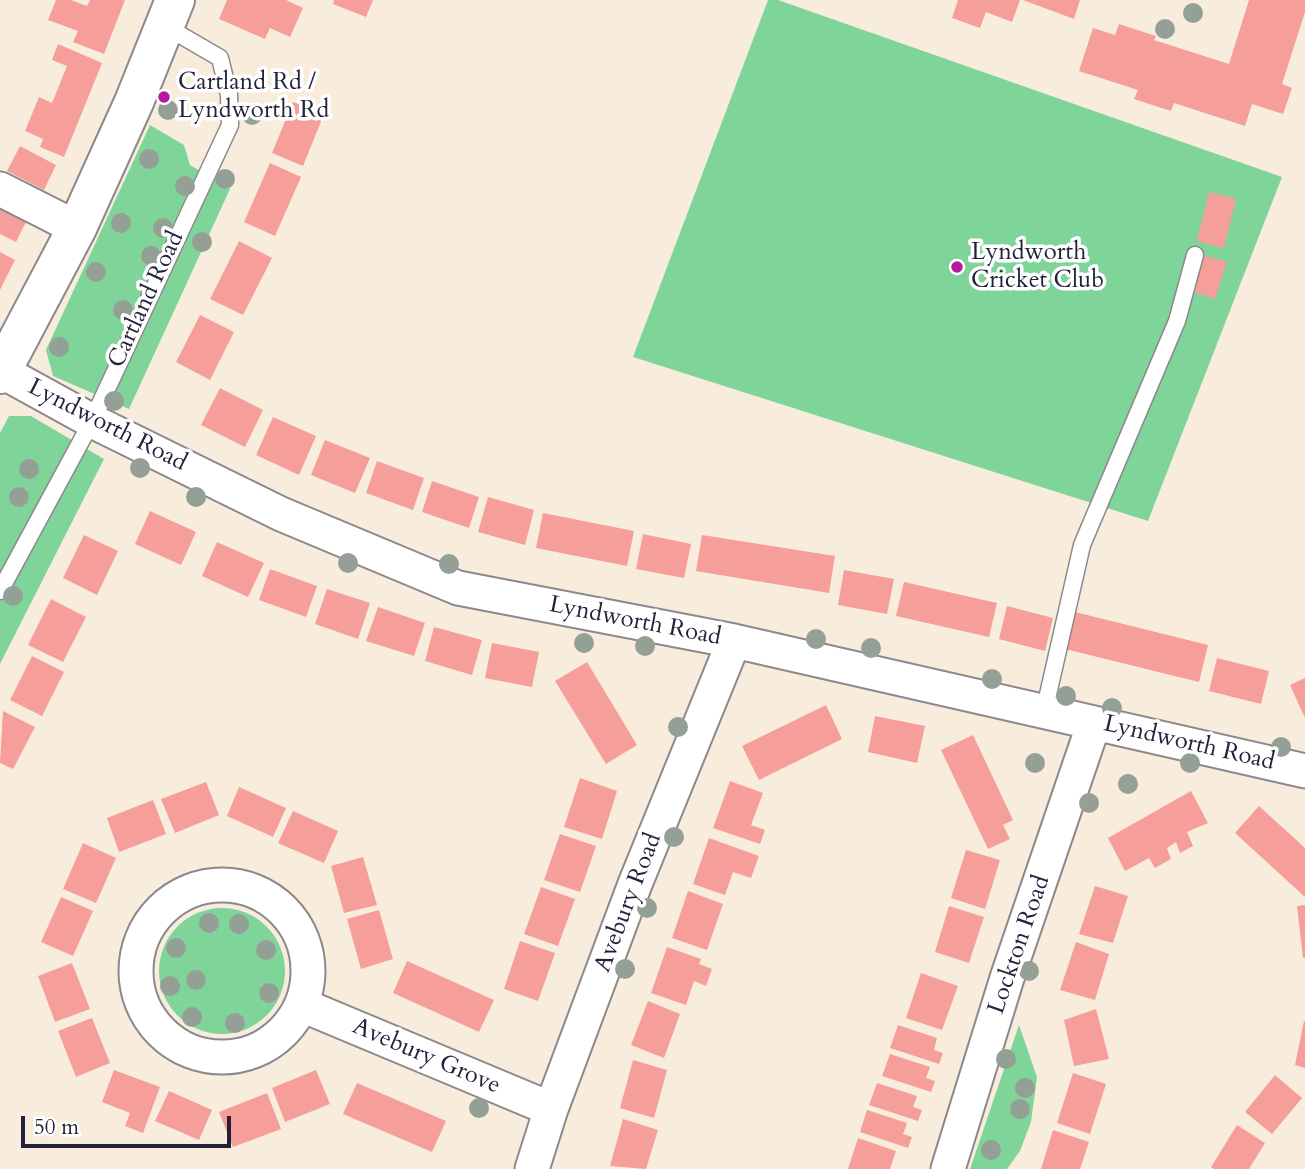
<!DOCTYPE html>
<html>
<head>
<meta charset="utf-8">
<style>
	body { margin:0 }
	#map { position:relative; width:1305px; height:1169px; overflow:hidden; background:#f8eddd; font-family:Cardo,serif }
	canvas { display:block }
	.scale { position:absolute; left:21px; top:1116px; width:210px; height:32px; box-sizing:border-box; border:4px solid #22223b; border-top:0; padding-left:9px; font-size:21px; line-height:24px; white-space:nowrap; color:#22223b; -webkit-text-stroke:5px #fff; paint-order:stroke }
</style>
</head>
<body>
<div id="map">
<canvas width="1305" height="1169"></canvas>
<div class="scale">50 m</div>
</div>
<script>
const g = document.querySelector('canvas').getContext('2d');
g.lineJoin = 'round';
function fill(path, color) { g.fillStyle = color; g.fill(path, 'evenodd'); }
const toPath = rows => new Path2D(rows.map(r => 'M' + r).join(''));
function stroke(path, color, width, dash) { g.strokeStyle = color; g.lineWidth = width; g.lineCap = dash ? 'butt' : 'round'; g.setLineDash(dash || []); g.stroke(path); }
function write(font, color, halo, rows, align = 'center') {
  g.font = font + ' Cardo,serif'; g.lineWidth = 7; g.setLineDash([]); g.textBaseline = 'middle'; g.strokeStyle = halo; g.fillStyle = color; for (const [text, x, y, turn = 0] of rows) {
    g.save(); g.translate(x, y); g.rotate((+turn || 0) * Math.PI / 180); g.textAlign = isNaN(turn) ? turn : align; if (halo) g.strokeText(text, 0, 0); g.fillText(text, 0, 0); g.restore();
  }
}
fill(toPath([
	[768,0,778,0,1282,177,1148,521,633,357],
	[150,125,184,145,190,165,230,189,129,409,53,376,46,350],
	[9,416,31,416,104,459,0,664,0,433],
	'159 971a63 63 0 1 1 126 0a63 63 0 1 1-126 0Z',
	[1019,1025,1037,1077,1031,1122,1020,1151,1007,1169,970,1169]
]), '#7fd599');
fill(toPath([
	[56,0,71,0,87,6,90,0,125,0,104,54,73,42,78,31,48,20],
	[227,0,286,0,303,8,290,37,270,28,265,39,219,19],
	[334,0,373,0,366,17,333,4],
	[958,0,1020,0,1012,22,986,12,980,28,952,18],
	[1023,0,1080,0,1074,19],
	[1249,0,1305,0,1305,12,1282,84,1292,88,1283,114,1252,104,1245,126,1174,103,1171,111,1134,99,1138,90,1079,71,1093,28,1115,35,1119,24,1156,36,1154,40,1229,64],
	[58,44,102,63,64,157,40,147,43,139,25,131,39,97,52,103,67,66,52,60],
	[293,102,324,114,303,166,272,153],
	[20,146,56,165,44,190,7,171],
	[270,163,301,177,275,236,244,222],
	[1209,192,1236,199,1224,248,1197,241],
	[0,203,28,218,16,242,0,234],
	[239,241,272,258,243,315,210,299],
	[0,252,15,260,0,290],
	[1203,255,1227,262,1215,299,1191,291],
	[200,315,234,332,210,380,176,362],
	[220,388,263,410,245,447,201,425],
	[273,417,316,436,299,475,256,455],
	[325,440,370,458,355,493,311,475],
	[377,461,424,478,413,510,366,493],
	[432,481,479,497,469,528,422,512],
	[488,497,534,510,525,545,478,532],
	[150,511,196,532,181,565,135,544],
	[543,513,634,531,627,566,536,548],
	[643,534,691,544,684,578,636,569],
	[84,535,118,551,97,595,63,578],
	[702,535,835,556,829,593,696,571],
	[217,542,264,563,248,597,202,576],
	[270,569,317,586,306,617,259,600],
	[844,570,894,579,887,614,838,605],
	[904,582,997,603,989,637,896,616],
	[327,589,370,603,358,639,315,624],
	[51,599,86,617,63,662,28,645],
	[1007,606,1053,618,1045,651,999,639],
	[378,607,425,623,414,656,366,641],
	[1075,612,1208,645,1199,682,1065,649],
	[434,627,482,640,472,675,425,661],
	[492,643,539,652,532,687,485,678],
	[32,656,64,672,42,716,10,700],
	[1217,658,1269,671,1261,704,1209,691],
	[587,662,637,745,606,764,555,681],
	[1305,678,1305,718,1290,685],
	[826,705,842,739,759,780,742,746],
	[3,711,35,727,13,769,0,763],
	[875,716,925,726,917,763,868,752],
	[973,735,1013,820,1003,825,1010,839,988,849,941,750],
	[580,778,617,791,602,839,564,827],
	[730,781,763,793,751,825,765,830,760,844,713,828],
	[206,782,219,815,175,833,161,799],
	[239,787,286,808,273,837,227,816],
	[1191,791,1208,823,1187,832,1193,846,1180,853,1176,842,1167,848,1171,859,1155,868,1149,858,1125,871,1108,838],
	[153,800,166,834,119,852,107,818],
	[1259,806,1305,848,1305,897,1235,833],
	[293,811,338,831,324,863,278,843],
	[560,834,596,846,580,892,544,880],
	[709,838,759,856,751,878,733,872,725,895,693,884],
	[83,843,116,858,96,903,63,889],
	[966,850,1000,860,985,909,951,898],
	[363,857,377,905,344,913,331,866],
	[1095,886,1128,896,1113,943,1079,934],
	[541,887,575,899,558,946,524,934],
	[688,891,723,904,707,950,672,938],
	[61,897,93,911,73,956,41,942],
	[1305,905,1305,958,1303,958,1297,906],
	[949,906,984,917,969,963,935,952],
	[379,910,393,959,361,969,347,919],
	[520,941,555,953,538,1001,504,989],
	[1076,942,1109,954,1095,1000,1060,990],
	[667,947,701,959,699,964,712,969,706,986,694,981,686,1005,651,993],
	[407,961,494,1000,479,1032,393,993],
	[72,963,90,1009,55,1022,38,976],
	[921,973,958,986,942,1030,906,1018],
	[648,1001,680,1014,664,1058,631,1045],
	[1096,1009,1109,1059,1074,1066,1064,1020],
	[92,1018,110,1063,76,1077,58,1031],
	[1304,1021,1305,1021,1305,1068,1295,1065],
	[898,1025,937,1038,934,1050,943,1053,939,1064,890,1048],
	[890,1054,930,1067,926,1078,935,1081,931,1092,882,1076],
	[633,1060,667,1070,654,1118,620,1108],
	[114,1070,160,1087,143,1133,125,1126,130,1113,102,1102],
	[316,1070,330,1104,285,1122,272,1088],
	[1073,1073,1106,1084,1090,1134,1057,1123],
	[1275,1075,1302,1098,1272,1134,1245,1112],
	[357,1083,446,1121,432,1152,343,1114],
	[877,1083,917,1096,913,1107,922,1110,918,1121,869,1105],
	[169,1091,212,1110,199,1140,155,1121],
	[267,1093,281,1129,233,1147,219,1112],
	[867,1110,907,1123,903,1134,912,1137,908,1148,860,1132],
	[623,1119,658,1130,646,1169,610,1166],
	[1237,1125,1265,1143,1249,1169,1214,1169,1211,1167],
	[1053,1130,1089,1142,1080,1169,1041,1169],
	[858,1138,896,1151,890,1169,848,1169]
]), '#f69e99');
const service = toPath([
	[0,591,92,421,230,125,229,95,220,58,165,26],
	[1044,712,1082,545,1177,321,1195,255]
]);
const minor = toPath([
	[0,189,77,228],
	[1,371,92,421,281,514,458,588,734,641,1305,771],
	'136 971a86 86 0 1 1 172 0a86 86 0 1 1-172 0Z',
	[302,1005,551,1109],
	[532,1169,551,1109,635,884,734,641],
	[948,1169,1007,978,1094,723]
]);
const tertiary = toPath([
	[0,374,77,228,134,102,175,0]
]);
stroke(service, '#8d888c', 19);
stroke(minor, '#8d888c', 37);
stroke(tertiary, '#8d888c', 42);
stroke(service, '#fff', 16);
stroke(minor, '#fff', 33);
stroke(tertiary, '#fff', 38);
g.fillStyle = '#94a096';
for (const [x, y] of [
	[1193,13],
	[1165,29],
	[168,110],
	[252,115],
	[149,159],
	[225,179],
	[185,186],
	[121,223],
	[163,228],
	[202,242],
	[151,256],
	[96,272],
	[123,310],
	[59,347],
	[114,401],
	[140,468],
	[29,469],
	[19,497],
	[196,497],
	[348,563],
	[449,564],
	[13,596],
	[816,639],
	[584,643],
	[645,646],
	[871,648],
	[992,679],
	[1066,696],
	[1112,708],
	[678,727],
	[1281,747],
	[1035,763],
	[1190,763],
	[1128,784],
	[1089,803],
	[674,837],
	[647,908],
	[209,923],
	[239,924],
	[176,948],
	[266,950],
	[625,969],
	[1029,971],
	[196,980],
	[170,986],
	[269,993],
	[192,1017],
	[235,1023],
	[1006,1059],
	[1025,1088],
	[479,1108],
	[1020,1109],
	[991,1150]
]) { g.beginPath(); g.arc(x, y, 10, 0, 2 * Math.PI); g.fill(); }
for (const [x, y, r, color] of [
	[164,97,7,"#b5179e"],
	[957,267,7,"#b5179e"]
]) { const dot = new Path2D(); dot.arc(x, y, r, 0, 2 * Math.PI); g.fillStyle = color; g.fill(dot); stroke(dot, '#fff', 2.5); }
write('24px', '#22223b', '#fff', [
	["Cartland Rd /",178,83],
	["Lyndworth Rd",178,111],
	["Lyndworth",971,253],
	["Cricket Club",971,281]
], 'left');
write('24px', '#22223b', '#fff', [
	["Cartland Road",147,300,-65],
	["Lyndworth Road",107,426,27],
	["Lyndworth Road",635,622,11],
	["Lyndworth Road",1189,744,13],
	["Avebury Road",629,903,-69],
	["Lockton Road",1020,945,-71],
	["Avebury Grove",426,1057,23]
]);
</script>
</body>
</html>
